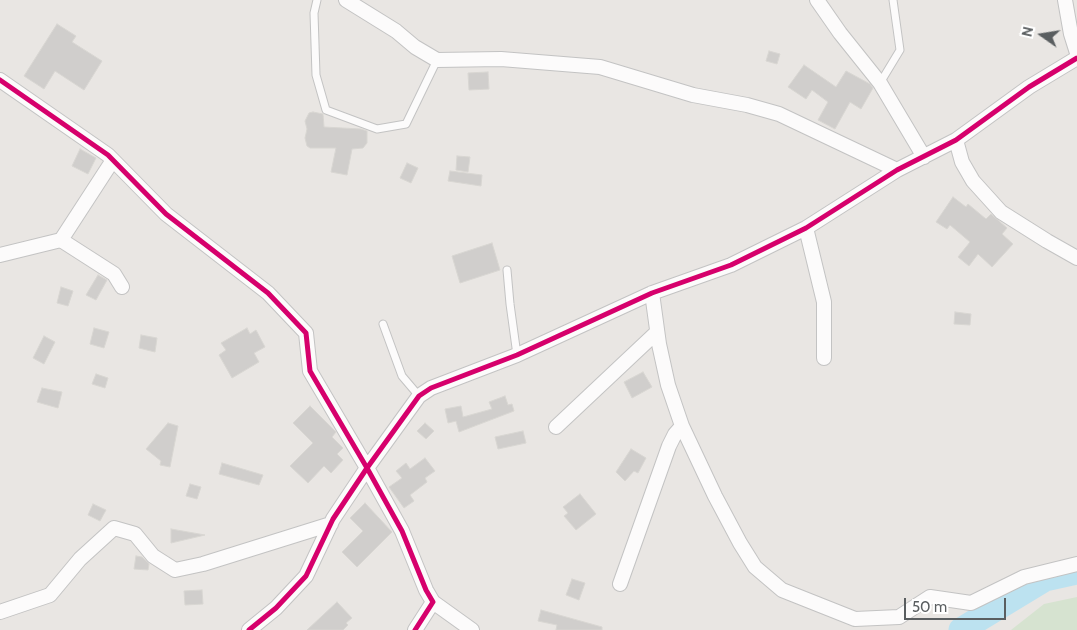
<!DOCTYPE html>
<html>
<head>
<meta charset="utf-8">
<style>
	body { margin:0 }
	#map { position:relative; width:1077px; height:630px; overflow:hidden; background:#e9e6e3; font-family:Cabin,sans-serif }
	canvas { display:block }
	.north { position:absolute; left:1017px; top:10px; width:50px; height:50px; -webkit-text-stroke:4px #fff; paint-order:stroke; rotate:283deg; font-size:14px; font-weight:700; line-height:20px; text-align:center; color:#5a5e60 }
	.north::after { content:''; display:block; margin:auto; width:18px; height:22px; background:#5a5e60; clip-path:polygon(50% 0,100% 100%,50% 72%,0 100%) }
	.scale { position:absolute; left:904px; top:598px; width:102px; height:22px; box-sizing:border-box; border:2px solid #5a5e60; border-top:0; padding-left:6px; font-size:15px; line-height:18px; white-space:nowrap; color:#5a5e60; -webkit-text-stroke:4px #fff; paint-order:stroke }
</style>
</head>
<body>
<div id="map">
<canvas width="1077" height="630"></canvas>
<div class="north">N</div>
<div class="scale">50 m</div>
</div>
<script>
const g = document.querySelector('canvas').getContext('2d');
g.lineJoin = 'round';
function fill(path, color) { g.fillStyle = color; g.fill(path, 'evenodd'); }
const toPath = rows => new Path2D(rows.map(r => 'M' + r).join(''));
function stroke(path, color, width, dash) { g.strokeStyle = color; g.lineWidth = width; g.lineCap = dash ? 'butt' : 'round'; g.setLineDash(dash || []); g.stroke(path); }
fill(toPath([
	[1077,597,1077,630,1011,630,1044,604]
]), '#d6e3d0');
stroke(toPath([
	[961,630,1045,579,1077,572]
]), '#bce2f0', 25);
const building = toPath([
	[57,24,76,36,72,42,102,61,84,90,55,71,44,89,24,76,57,24],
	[769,51,780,54,777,64,766,61,769,51],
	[804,65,836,87,846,71,870,84,873,88,861,109,850,102,835,129,818,120,828,102,812,90,806,99,788,87,804,65],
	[488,72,489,89,469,90,468,73,488,72],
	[313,112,323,114,324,127,361,129,367,131,367,143,363,148,352,149,347,175,331,172,336,148,310,148,307,146,305,138,307,129,305,121,309,113,313,112],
	[80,149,96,158,88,174,72,166,80,149],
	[457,156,470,157,468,172,456,170,457,156],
	[407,163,418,168,411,183,400,178,407,163],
	[450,171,482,175,481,186,448,181,450,171],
	[953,197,966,207,968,204,986,219,991,214,1007,228,1002,234,1013,244,992,267,978,254,969,266,958,257,970,242,950,225,947,229,936,222,953,197],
	[492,243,500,270,460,283,452,256,492,243],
	[98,275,107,280,96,300,86,295,98,275],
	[61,287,73,291,68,306,57,303,61,287],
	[955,312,971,314,970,325,954,324,955,312],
	[94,328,109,332,104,348,90,344,94,328],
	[247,328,250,334,256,330,265,347,254,353,259,362,232,378,219,355,226,350,221,343,247,328],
	[141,335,157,338,155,352,139,348,141,335],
	[44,336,55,342,44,364,33,358,44,336],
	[643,372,652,387,632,398,624,382,643,372],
	[96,374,108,378,105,388,92,384,96,374],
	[42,388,62,392,58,408,37,402,42,388],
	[505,396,508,405,512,404,514,411,459,432,456,421,448,423,445,409,461,406,463,417,492,409,489,402,505,396],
	[310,406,336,432,332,437,343,448,337,454,343,460,331,473,324,466,308,483,290,466,313,443,293,423,310,406],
	[168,423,178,426,170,467,160,465,161,461,146,449,168,423],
	[425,423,434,431,426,439,417,431,425,423],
	[523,431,526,443,498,449,495,437,523,431],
	[631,449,646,458,638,473,634,471,625,481,616,472,631,449],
	[425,458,435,471,425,478,427,482,410,495,414,501,404,508,389,487,402,478,396,471,406,463,410,469,425,458],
	[222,463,263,475,259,485,219,474,222,463],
	[190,484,201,487,197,499,186,496,190,484],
	[580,494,596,514,576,530,564,516,568,513,563,507,580,494],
	[365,503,392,532,357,567,342,552,363,531,350,518,365,503],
	[93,504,106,510,100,521,88,515,93,504],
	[171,529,205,535,171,543,171,529],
	[136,556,142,557,149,564,148,570,134,569,136,556],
	[572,579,585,583,579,600,566,595,572,579],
	[202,590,203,604,185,605,184,591,202,590],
	[337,602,352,618,346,623,348,625,343,630,307,630,337,602],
	[541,610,602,627,602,630,556,630,557,625,538,621,541,610]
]);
fill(building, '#d0cecc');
stroke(building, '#d8d6d2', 1);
const service = toPath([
	[317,0,314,13,316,75,326,110,377,129,406,124,437,60],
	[880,83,900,50,893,0],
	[507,270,510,304,517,355],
	[383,324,402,376,419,396]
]);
const minor = toPath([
	[346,0,396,31,415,47,437,60,501,59,600,67,693,95,747,105,779,114,897,170],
	[817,0,840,33,880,83,924,157],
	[1065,0,1071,34,1077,53],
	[0,80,108,155,166,214,268,293,306,333,310,371,367,468,402,531,426,590,433,602,415,630],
	[956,140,962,162,973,181,1001,212,1047,241,1077,258],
	[806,228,824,302,824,358],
	[61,240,114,274,122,287],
	[0,255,61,240,113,160],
	[652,293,659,344,668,385,682,426,715,496,740,543,755,567,782,590,855,619,899,617,930,597,971,603,1024,577,1077,564],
	[556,427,657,332],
	[620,584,669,446,675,434,682,426],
	[433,602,472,630],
	[0,612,50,595,80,559,114,528,135,534,153,556,175,570,203,564,331,524],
	[249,630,276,608,306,576,333,519,367,468,419,396,431,388,517,355,652,293,731,265,806,228,897,170,956,140,1029,87,1077,58]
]);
stroke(service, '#c3c3c3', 9);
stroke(minor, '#c3c3c3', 16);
stroke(service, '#fcfbfb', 7);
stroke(minor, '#fcfbfb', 14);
stroke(toPath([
	[0,80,108,155,166,214,268,293,306,333,310,371,367,468,402,531,426,590,433,602,415,630],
	[249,630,276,608,306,576,333,519,367,468,419,396,431,388,517,355,652,293,731,265,806,228,897,170,956,140,1029,87,1077,58]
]), '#d6006c', 5);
</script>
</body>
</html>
